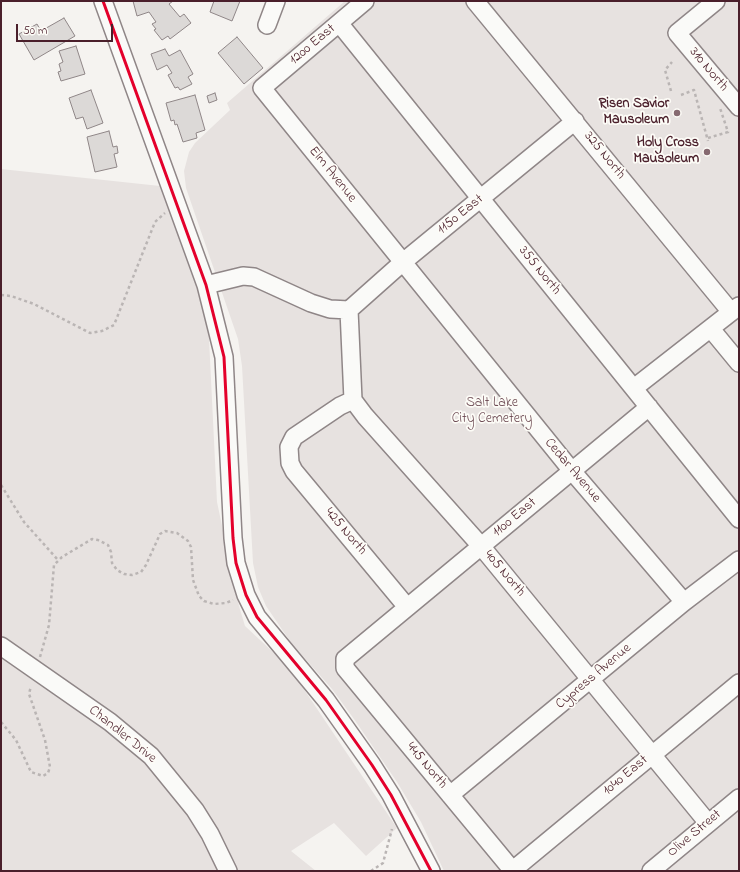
<!DOCTYPE html>
<html>
<head>
<meta charset="utf-8">
<style>
	body { margin:0 }
	#map { position:relative; width:740px; height:872px; overflow:hidden; background:#f5f3f0; font-family:"Indie Flower",sans-serif }
	canvas { display:block }
	.frame { position:absolute; inset:0; border:2px solid #4a1f2b; pointer-events:none }
	.scale { position:absolute; left:16px; top:24px; width:97px; height:18px; box-sizing:border-box; border:2px solid #4a1f2b; border-top:0; padding-left:5px; font-size:12px; line-height:14px; white-space:nowrap; color:#4a1f2b; -webkit-text-stroke:3px #fdfcf7; paint-order:stroke }
</style>
</head>
<body>
<div id="map">
<canvas width="740" height="872"></canvas>
<div class="frame"></div>
<div class="scale">50 m</div>
</div>
<script>
const g = document.querySelector('canvas').getContext('2d');
g.lineJoin = 'round';
function fill(path, color) { g.fillStyle = color; g.fill(path, 'evenodd'); }
const toPath = rows => new Path2D(rows.map(r => 'M' + r).join(''));
function stroke(path, color, width, dash) { g.strokeStyle = color; g.lineWidth = width; g.lineCap = dash ? 'butt' : 'round'; g.setLineDash(dash || []); g.stroke(path); }
function write(font, color, halo, rows, align = 'center') {
  g.font = font + ' "Indie Flower",sans-serif'; g.lineWidth = 3.5; g.setLineDash([]); g.textBaseline = 'middle'; g.strokeStyle = halo; g.fillStyle = color; for (const [text, x, y, turn = 0] of rows) {
    g.save(); g.translate(x, y); g.rotate((+turn || 0) * Math.PI / 180); g.textAlign = isNaN(turn) ? turn : align; if (halo) g.strokeText(text, 0, 0); g.fillText(text, 0, 0); g.restore();
  }
}
fill(toPath([
	[345,1,739,1,739,871,444,871,421,822,397,782,354,719,332,689,292,644,266,606,258,587,253,563,242,366,238,339,186,188,184,171,189,152,195,143,230,110,227,103],
	[1,169,160,186,208,318,217,502,239,606,245,626,289,667,397,828,366,856,334,823,291,851,316,871,1,871]
]), '#e7e2e0');
const building = toPath([
	[133,1,173,1,169,4,180,17,184,14,191,23,170,39,168,36,162,40,154,30,156,29,152,24,156,22,149,12,137,16,133,1],
	[214,1,240,1,232,21,210,12,214,1],
	[64,18,75,36,34,60,19,34,37,24,41,31,64,18],
	[237,37,263,68,244,84,218,53,237,37],
	[76,46,85,74,61,81,58,72,61,71,59,64,63,62,59,51,76,46],
	[165,49,169,56,180,50,193,74,188,77,192,84,180,90,178,87,175,88,168,75,172,73,167,65,157,70,151,54,165,49],
	[91,90,103,123,87,129,83,117,76,119,69,98,91,90],
	[215,93,217,100,209,103,207,96,215,93],
	[195,95,205,130,196,133,197,138,183,142,177,124,175,125,174,120,171,121,166,103,195,95],
	[109,131,113,147,117,146,118,153,114,154,117,167,95,172,87,137,109,131]
]);
fill(building, '#dcd9d7');
stroke(building, '#8f8687', 1);
const minor = toPath([
	[103,1,206,285,224,357,233,538,236,563,246,595,257,617,326,700,372,765,391,795,431,871],
	[365,1,262,88,572,471,684,602],
	[475,1,731,312],
	[716,1,677,33,739,107],
	[339,23,739,519],
	[267,25,276,1],
	[206,285,243,276,254,277,311,303,330,309,349,310],
	[349,310,353,400,365,416,481,546,708,823],
	[349,310,403,262,575,121],
	[711,329,739,363],
	[634,388,739,306],
	[353,400,340,406,294,437,289,447,290,463,294,471,407,607],
	[1,646,110,722,151,756,195,810,210,834,228,871],
	[450,795,684,602,739,560],
	[513,870,739,683],
	[513,871,345,668,345,659,649,407],
	[651,871,739,798]
]);
stroke(minor, '#8f8687', 20);
stroke(toPath([
	[671,91,665,70,672,62],
	[681,95,694,90,708,141],
	[708,138,728,132,720,108],
	[1,295,11,296,34,304,90,333,102,331,114,325,155,222,165,213],
	[1,485,24,522,58,560],
	[40,657,49,625,54,565,62,557,92,539,98,540,108,545,111,552,112,563,117,570,124,574,132,575,141,572,146,565,160,534,165,531,177,533,188,541,191,547,193,580,199,596,204,601,214,604,226,603,233,600],
	[1,722,16,740,31,772,43,776,48,773,50,767,45,740,29,694,31,686],
	[371,871,383,863,392,829]
]), '#bab5b4', 2.5, [3, 3]);
stroke(minor, '#fafaf8', 17);
stroke(toPath([
	[103,1,206,285,224,357,233,538,236,563,246,595,257,617,326,700,372,765,391,795,431,871]
]), '#e4002b', 3);
for (const [x, y, r, color] of [
	[677,113,4,"#866970"],
	[707,152,4,"#866970"]
]) { const dot = new Path2D(); dot.arc(x, y, r, 0, 2 * Math.PI); g.fillStyle = color; g.fill(dot); stroke(dot, '#fdfcf7', 1.5); }
write('14px', '#4a1f2b', '#fdfcf7', [
	["1200 East",313,45,-40],
	["310 North",708,70,50],
	["325 North",604,156,51],
	["Elm Avenue",332,175,51],
	["1150 East",461,215,-39],
	["355 North",539,271,51],
	["Cedar Avenue",572,471,50],
	["1100 East",515,518,-40],
	["425 North",345,532,50],
	["405 North",504,574,50],
	["Cypress Avenue",594,677,-40],
	["Chandler Drive",122,735,39],
	["445 North",426,766,50],
	["1040 East",626,776,-40],
	["Olive Street",695,834,-40]
]);
write('bold 14px', '#4a1f2b', '#fdfcf7', [
	["Risen Savior",669,105],
	["Mausoleum",669,121],
	["Holy Cross",699,144],
	["Mausoleum",699,160]
], 'right');
write('14px', '#6e4c55', '#fdfcf7', [
	["Salt Lake",492,404],
	["City Cemetery",492,420]
]);
</script>
</body>
</html>
